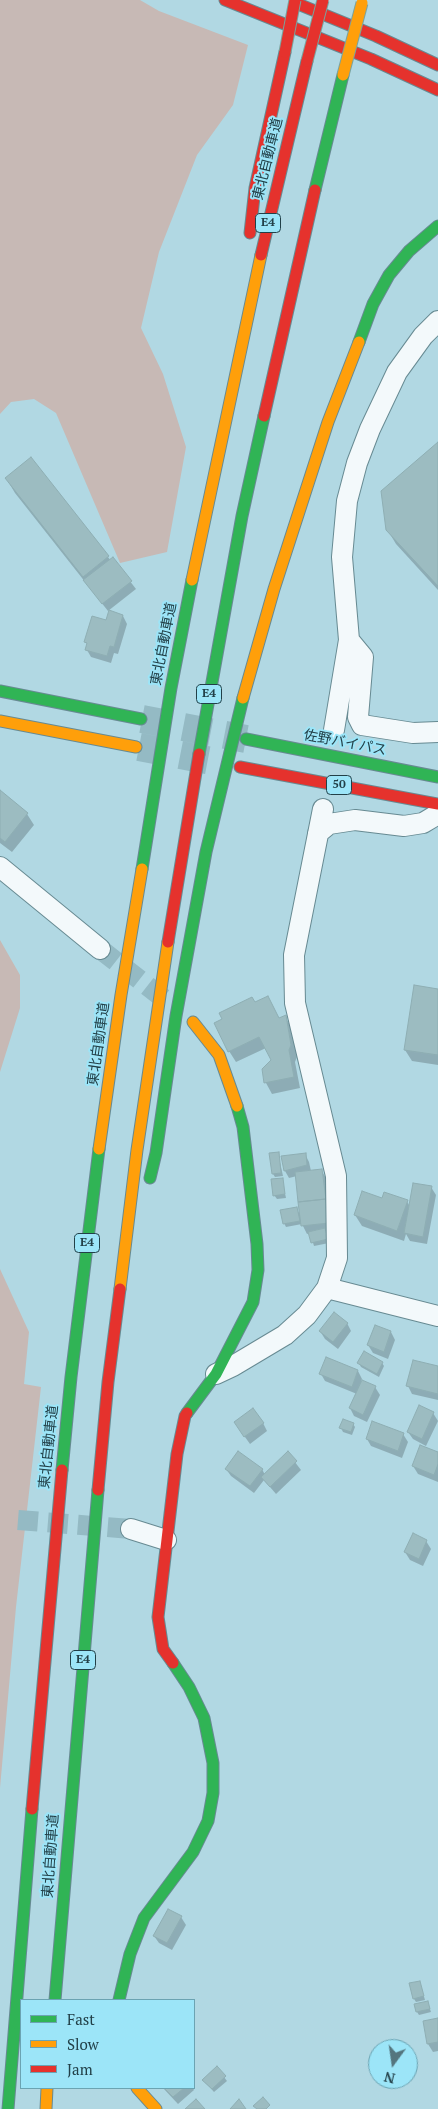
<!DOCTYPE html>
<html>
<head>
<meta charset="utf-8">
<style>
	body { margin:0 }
	#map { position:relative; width:438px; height:2109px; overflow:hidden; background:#b1d8e3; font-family:"PT Serif",serif }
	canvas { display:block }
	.legend { position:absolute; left:20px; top:1999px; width:175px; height:90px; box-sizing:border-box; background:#9ce5f8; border:1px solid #6ba3b2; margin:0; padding:6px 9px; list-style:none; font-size:15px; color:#224048 }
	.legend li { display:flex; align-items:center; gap:10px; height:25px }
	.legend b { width:25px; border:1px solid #6ba3b2 }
	.north { position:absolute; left:368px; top:2039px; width:50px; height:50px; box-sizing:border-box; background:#9ce5f8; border:1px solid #6ba3b2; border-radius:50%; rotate:194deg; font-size:14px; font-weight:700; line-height:20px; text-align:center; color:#224048 }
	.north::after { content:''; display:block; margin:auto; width:18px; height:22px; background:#54757e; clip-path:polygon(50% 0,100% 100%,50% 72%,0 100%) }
</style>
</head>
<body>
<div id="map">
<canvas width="438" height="2109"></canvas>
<ul class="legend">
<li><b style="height:6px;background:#30b455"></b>Fast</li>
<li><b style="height:6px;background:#ff9f0a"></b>Slow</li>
<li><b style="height:6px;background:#e5322d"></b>Jam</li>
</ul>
<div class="north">N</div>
</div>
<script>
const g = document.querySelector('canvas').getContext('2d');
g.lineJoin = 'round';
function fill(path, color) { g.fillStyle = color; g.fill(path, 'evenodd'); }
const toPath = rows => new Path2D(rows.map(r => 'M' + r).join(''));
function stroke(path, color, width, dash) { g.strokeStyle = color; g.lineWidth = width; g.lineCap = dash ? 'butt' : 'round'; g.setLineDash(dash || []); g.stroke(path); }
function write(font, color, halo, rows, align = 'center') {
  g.font = font + ' "PT Serif","Noto Sans JP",serif'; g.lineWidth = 4; g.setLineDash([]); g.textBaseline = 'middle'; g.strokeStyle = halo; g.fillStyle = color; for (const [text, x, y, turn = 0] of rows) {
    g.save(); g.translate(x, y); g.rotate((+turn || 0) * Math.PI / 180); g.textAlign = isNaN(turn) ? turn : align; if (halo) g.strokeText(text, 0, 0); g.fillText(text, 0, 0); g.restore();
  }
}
fill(toPath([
	[0,0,140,0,159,11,248,45,233,105,197,155,159,252,141,328,163,374,186,447,167,552,120,563,56,413,34,399,11,402,0,414],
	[0,940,20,975,20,1008,0,1072],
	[0,1269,29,1332,24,1384,41,1387,16,1607,0,1788]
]), '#c7b9b5');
fill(toPath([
	[438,444,438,590,396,544,387,529],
	[6,478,108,557,111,561,113,559,136,589,108,611,15,493],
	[123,616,127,624,118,654,114,653,111,663,91,657,87,650,88,646,86,642,107,622],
	[0,792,27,814,34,825,12,852,0,843],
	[438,990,438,1065,412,1061,405,1050],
	[285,1017,292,1028,297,1057,295,1062,300,1088,272,1094,266,1083,263,1070,273,1061,266,1048,236,1062,229,1051],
	[278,1153,283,1176,275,1177,273,1174],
	[305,1154,309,1162,311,1171,321,1170,326,1178,332,1231,325,1231,329,1243,314,1246,310,1233,307,1234,302,1224,286,1227,284,1223,297,1209,301,1217,297,1176,289,1178,285,1171],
	[282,1179,286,1198,277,1199,274,1195],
	[431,1187,436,1195,427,1244,410,1241,406,1234,404,1241,362,1226,355,1215,382,1200,407,1201,410,1207],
	[347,1323,351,1331,338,1349,325,1339,320,1331],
	[375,1327,391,1332,395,1340,388,1359,373,1353,368,1345],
	[359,1363,382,1363,384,1366,379,1377,361,1367],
	[438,1368,438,1400,412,1394,408,1386],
	[358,1371,362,1379,361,1381,375,1387,380,1395,367,1422,354,1416,350,1408,357,1394,325,1381,321,1374],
	[420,1407,433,1413,438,1421,426,1446,413,1439,408,1432],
	[263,1423,267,1431,250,1444,240,1430],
	[353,1424,355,1427,352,1435,343,1432,341,1428],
	[403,1434,408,1442,402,1458,371,1446,367,1439],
	[288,1453,301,1470,276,1494,264,1480,254,1493,231,1476,226,1469,262,1469,265,1475],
	[438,1453,438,1482,418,1474,413,1466],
	[426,1541,431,1549,423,1566,410,1560,405,1552],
	[181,1917,186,1925,172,1950,159,1943,154,1936],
	[421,1986,425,2000,416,2002,414,1999],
	[429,2006,431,2012,419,2015,417,2012],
	[438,2020,438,2051,433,2052,428,2044,424,2022],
	[217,2068,227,2081,214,2092,203,2080],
	[163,2088,193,2088,194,2090,178,2104]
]), '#0003');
const building = toPath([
	[438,442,438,586,386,530,381,491,438,442],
	[31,457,109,556,83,577,5,478,31,457],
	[113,557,132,581,102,604,83,580,113,557],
	[109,610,123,615,114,647,110,646,107,656,85,650,87,643,84,642,92,616,106,620,109,610],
	[0,790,28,813,5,842,0,838,0,790],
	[414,985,438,989,438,1055,404,1050,414,985],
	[268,996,279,1018,286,1015,291,1045,289,1050,294,1077,264,1083,262,1069,271,1060,259,1037,228,1052,214,1023,222,1019,219,1013,252,997,255,1002,268,996],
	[279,1152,281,1173,272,1174,269,1153,279,1152],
	[306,1153,307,1165,284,1171,281,1156,306,1153],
	[322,1169,326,1199,298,1202,295,1172,322,1169],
	[283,1178,285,1194,273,1196,271,1179,283,1178],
	[413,1183,432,1186,423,1237,404,1233,413,1183],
	[362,1191,382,1198,384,1192,408,1200,397,1231,354,1215,362,1191],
	[326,1199,329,1223,301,1226,298,1202,326,1199],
	[297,1207,300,1221,283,1224,280,1210,297,1207],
	[325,1228,328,1239,311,1243,308,1232,325,1228],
	[334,1312,348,1323,333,1342,319,1331,334,1312],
	[375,1325,391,1331,384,1352,367,1345,375,1325],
	[364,1351,383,1362,377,1374,357,1363,364,1351],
	[326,1357,358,1370,352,1387,319,1374,326,1357],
	[413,1360,438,1366,438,1394,406,1386,413,1360],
	[362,1380,376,1386,363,1415,349,1408,362,1380],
	[419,1405,434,1412,422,1439,407,1432,419,1405],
	[253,1408,264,1423,244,1437,234,1422,253,1408],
	[343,1419,354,1423,351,1432,339,1428,343,1419],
	[372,1421,404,1433,398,1451,366,1439,372,1421],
	[420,1445,438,1452,438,1464,434,1475,412,1466,420,1445],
	[238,1451,263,1469,250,1486,225,1469,238,1451],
	[288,1451,297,1461,270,1487,261,1477,288,1451],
	[413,1533,427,1540,419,1559,404,1552,413,1533],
	[168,1909,182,1916,167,1943,153,1936,168,1909],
	[420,1981,424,1996,413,1999,409,1983,420,1981],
	[428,2001,430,2009,416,2012,414,2004,428,2001],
	[438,2018,438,2042,427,2044,423,2021,438,2018],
	[217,2066,226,2076,212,2089,202,2080,217,2066],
	[164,2088,184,2088,173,2097,164,2088],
	[263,2097,270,2105,266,2109,257,2109,253,2106,263,2097],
	[196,2099,205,2109,185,2109,196,2099],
	[239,2099,246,2109,230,2109,239,2099]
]);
fill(building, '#9cbcc1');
stroke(building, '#8eaeb3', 1);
stroke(toPath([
	[100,949,168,1002],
	[18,1520,131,1529]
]), '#94bac4', 20, [20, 10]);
stroke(toPath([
	[142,719,246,739],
	[139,747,222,763]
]), '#94bac4', 28, [28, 14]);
const street = toPath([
	[349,640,363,657,358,717,362,725,413,733,438,732],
	[334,730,349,640,342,557,347,501,357,463,370,429,397,372,423,336,438,321],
	[318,833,329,824,355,820,404,826,423,823,438,814],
	[0,867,100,949],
	[327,1288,438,1316],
	[216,1374,233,1366,285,1335,307,1315,327,1288,337,1258,336,1176,295,1003,294,955,323,809],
	[131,1529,166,1540]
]);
const fast = toPath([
	[315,190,343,75],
	[359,342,373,304,389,275,409,251,438,226],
	[0,691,141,719],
	[246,739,438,777],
	[199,754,242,516,264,416],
	[142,869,171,688,192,580],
	[150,1178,156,1153,176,1016,206,852,243,698],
	[187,1413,216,1374,253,1302,258,1270,257,1244,243,1127,237,1106],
	[62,1470,71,1377,99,1149],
	[55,2000,98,1490],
	[119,2000,130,1954,144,1918,193,1852,208,1821,213,1793,213,1763,204,1718,189,1687,173,1663],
	[8,2109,32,1809]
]);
const slow = toPath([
	[192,580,261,255],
	[243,698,274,589,328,422,359,342],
	[0,721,136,747],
	[193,1022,219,1055,237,1106],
	[99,1149,121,995,142,869],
	[120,1289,137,1150,168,942],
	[137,2088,156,2109],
	[46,2109,47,2088]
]);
const jam = toPath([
	[225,0,371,59,438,90],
	[298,4,376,36,438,65],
	[250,233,255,188,285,52],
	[261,255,307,61],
	[264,416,315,190],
	[240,767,438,804],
	[168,942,199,754],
	[98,1490,108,1382,120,1289],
	[173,1663,163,1649,158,1617,177,1454,185,1416,187,1413],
	[32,1809,62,1470]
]);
stroke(street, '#678a92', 22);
stroke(fast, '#678a92', 13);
stroke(slow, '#678a92', 13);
stroke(jam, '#678a92', 13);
stroke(street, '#f3f9fb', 20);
stroke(fast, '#30b455', 11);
stroke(slow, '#ff9f0a', 11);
stroke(jam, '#e5322d', 11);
const slowBridge = toPath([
	[343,75,362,3]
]);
const jamBridge = toPath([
	[285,52,295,0],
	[307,61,323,0]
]);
stroke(slowBridge, '#7aa39e', 13, []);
stroke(jamBridge, '#7aa39e', 13, []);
stroke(slowBridge, '#ff9f0a', 11);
stroke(jamBridge, '#e5322d', 11);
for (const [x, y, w] of [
	[268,223,25],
	[209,694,25],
	[339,785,25],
	[87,1243,25],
	[83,1660,25]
]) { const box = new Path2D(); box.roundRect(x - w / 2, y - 9.5, w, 19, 4); g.fillStyle = '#9ce5f8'; g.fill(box); stroke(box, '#224048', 1); }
write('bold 12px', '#224048', null, [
	["E4",268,223],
	["E4",209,694],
	["50",339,785],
	["E4",87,1243],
	["E4",83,1660]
]);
write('14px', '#224048', '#9ce5f8', [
	["東北自動車道",268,159,-76],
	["東北自動車道",164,644,-79],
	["佐野バイパス",345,743,11],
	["東北自動車道",99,1044,-82],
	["東北自動車道",49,1447,-84],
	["東北自動車道",51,1856,-86]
]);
</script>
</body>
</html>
